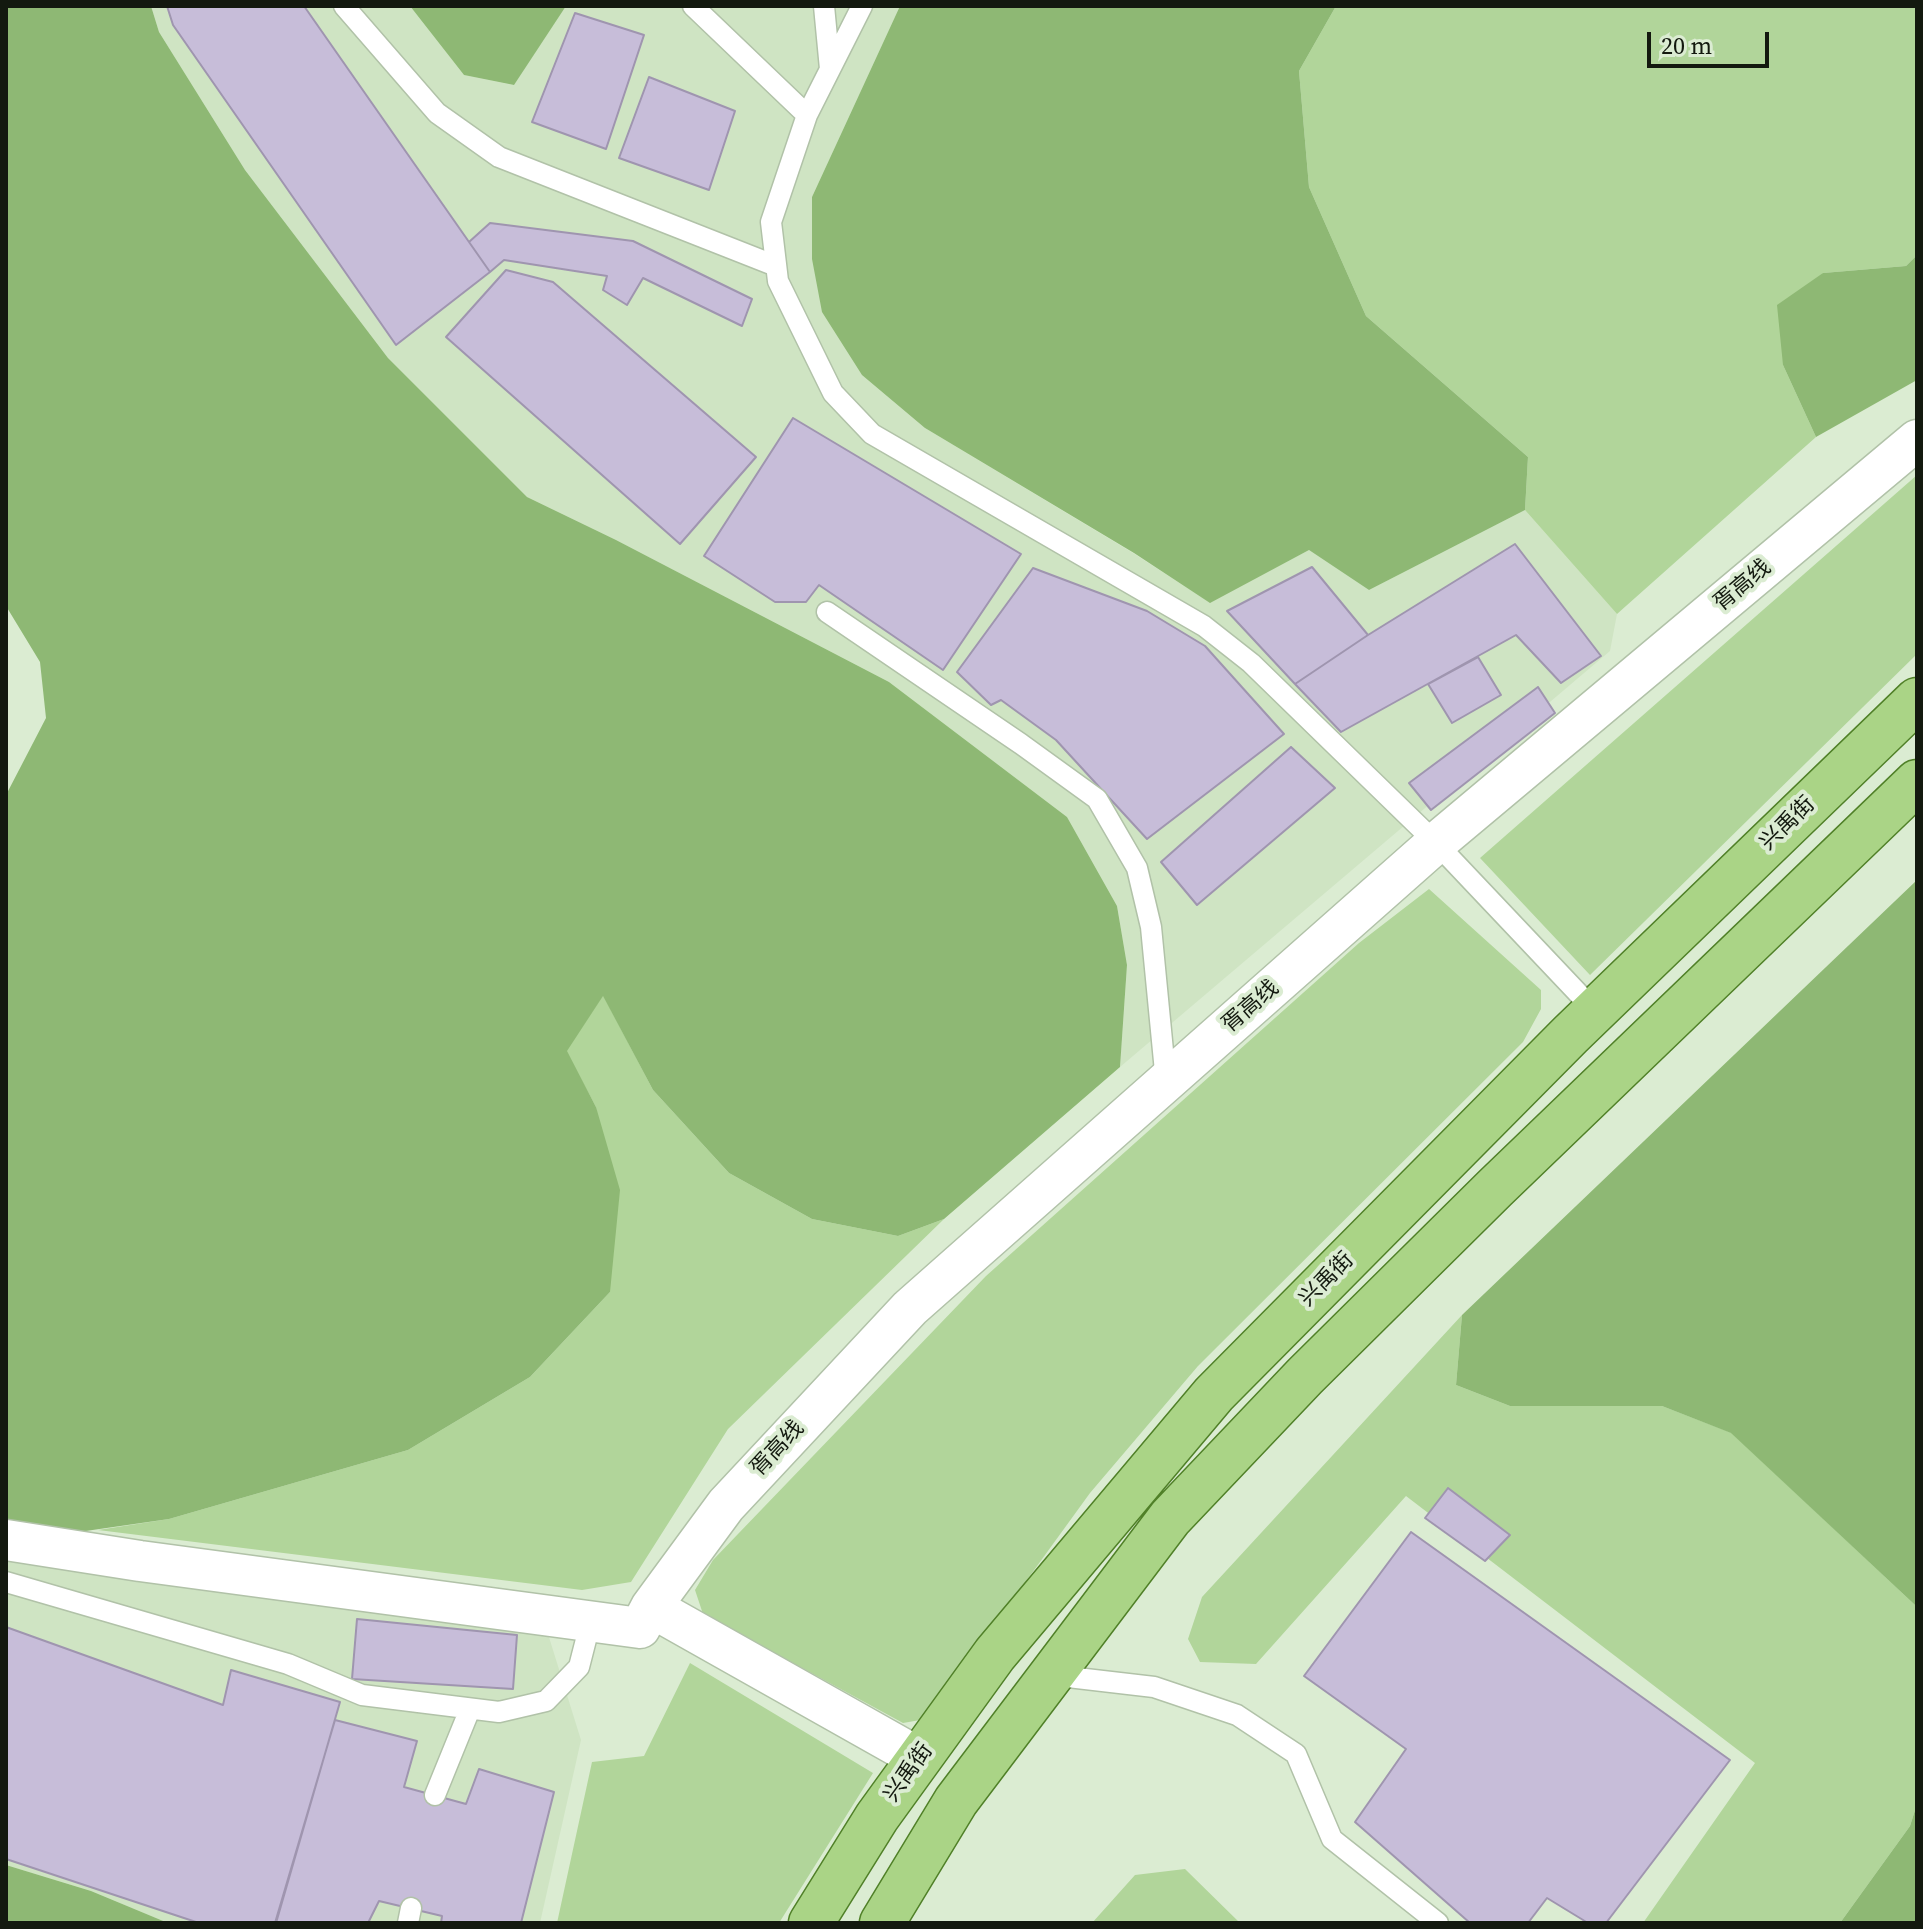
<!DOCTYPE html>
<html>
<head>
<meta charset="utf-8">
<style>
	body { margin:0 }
	#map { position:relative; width:1923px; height:1929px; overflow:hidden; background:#dbecd2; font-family:"Source Serif 4",serif }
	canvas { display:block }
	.frame { position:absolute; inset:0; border:8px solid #13190f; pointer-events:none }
	.scale { position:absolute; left:1647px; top:32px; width:122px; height:36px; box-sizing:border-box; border:4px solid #13190f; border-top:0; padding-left:10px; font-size:24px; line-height:28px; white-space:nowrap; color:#13190f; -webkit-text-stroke:6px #dbecd2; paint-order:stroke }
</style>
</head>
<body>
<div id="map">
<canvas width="1923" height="1929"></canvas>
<div class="frame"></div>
<div class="scale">20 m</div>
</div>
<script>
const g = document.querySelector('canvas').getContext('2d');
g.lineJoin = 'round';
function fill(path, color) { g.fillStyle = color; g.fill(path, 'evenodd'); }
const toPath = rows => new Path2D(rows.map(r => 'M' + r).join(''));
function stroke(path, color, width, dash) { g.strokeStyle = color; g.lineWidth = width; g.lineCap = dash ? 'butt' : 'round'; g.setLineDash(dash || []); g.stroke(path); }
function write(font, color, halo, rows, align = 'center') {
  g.font = font + ' "Source Serif 4","Noto Sans SC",serif'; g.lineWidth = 8; g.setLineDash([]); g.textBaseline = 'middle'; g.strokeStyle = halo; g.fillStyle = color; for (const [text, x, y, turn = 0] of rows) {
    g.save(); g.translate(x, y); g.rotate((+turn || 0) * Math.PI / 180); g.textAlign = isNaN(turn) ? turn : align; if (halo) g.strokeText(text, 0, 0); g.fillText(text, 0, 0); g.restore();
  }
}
fill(toPath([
	[151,6,410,6,464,75,513,85,566,6,900,6,812,197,925,428,1133,553,1209,602,1309,550,1369,590,1525,510,1617,614,1610,651,1120,1067,1127,965,1117,906,1067,817,889,682,616,540,527,497,388,358,245,170,159,32],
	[6,1554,548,1634,581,1740,540,1923,168,1923,91,1891,6,1865]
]), '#cfe4c3');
fill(toPath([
	[1336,6,1917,6,1917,255,1906,266,1823,273,1783,365,1816,437,1617,614,1525,510,1528,457,1366,316,1309,187,1299,71],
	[1917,475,1917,654,1590,975,1480,858],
	[1429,889,1541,990,1541,1009,1523,1042,1198,1366,1090,1493,926,1719,903,1723,703,1614,695,1590,713,1560,986,1276,1359,943],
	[603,995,653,1090,729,1173,812,1219,898,1236,944,1219,728,1429,631,1582,582,1590,98,1530,169,1519,408,1450,530,1377,610,1292,596,1107,566,1051],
	[1462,1315,1456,1385,1510,1406,1662,1406,1732,1433,1915,1605,1917,1804,1910,1826,1840,1923,1643,1923,1755,1763,1406,1496,1256,1664,1200,1662,1188,1639,1202,1597],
	[690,1663,873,1773,779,1923,557,1923,592,1762,644,1756],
	[1185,1869,1240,1923,1092,1923,1135,1875]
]), '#b1d59a');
fill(toPath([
	[6,6,151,6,159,32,245,170,388,358,527,497,616,540,889,682,1067,817,1117,906,1127,965,1120,1067,944,1219,898,1236,812,1219,729,1173,653,1090,603,996,567,1051,596,1107,620,1190,610,1292,530,1377,408,1450,169,1519,30,1539,6,1525,6,795,46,718,40,662,6,606],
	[410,6,566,6,514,85,464,75],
	[900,6,1336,6,1299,71,1309,187,1366,316,1528,457,1525,510,1369,590,1309,550,1210,603,1134,553,925,428,862,375,822,312,812,259,812,197],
	[1917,255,1917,380,1816,437,1783,365,1777,305,1823,273,1906,266],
	[1917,880,1917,1610,1915,1605,1731,1433,1662,1406,1510,1406,1456,1385,1462,1315],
	[1917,1804,1917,1923,1840,1923,1910,1826],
	[6,1865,91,1891,168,1923,6,1923]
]), '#8eb874');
const building = toPath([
	[167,6,304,6,490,272,396,345,173,25,167,6],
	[575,13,644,35,606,149,532,122,575,13],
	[649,77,735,111,709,190,619,158,649,77],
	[490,223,633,241,752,299,742,326,643,278,627,305,603,290,607,276,504,260,490,272,469,242,490,223],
	[506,270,553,282,756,457,680,544,446,337,506,270],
	[793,418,1021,554,943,670,819,585,806,602,775,602,704,556,793,418],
	[1515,544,1601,656,1561,683,1516,635,1341,732,1295,684,1368,635,1515,544],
	[1312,567,1368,635,1295,684,1227,611,1312,567],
	[1033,568,1147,611,1205,646,1284,734,1147,839,1056,740,1001,700,991,705,957,672,1033,568],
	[1478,657,1501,695,1452,723,1428,684,1478,657],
	[1538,687,1555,713,1431,810,1409,783,1538,687],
	[1291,747,1335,788,1197,905,1161,862,1291,747],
	[1448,1488,1510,1535,1485,1561,1425,1518,1448,1488],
	[1411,1532,1730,1760,1606,1923,1588,1923,1547,1898,1528,1923,1470,1923,1355,1822,1406,1749,1304,1676,1411,1532],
	[357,1619,517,1635,513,1689,352,1679,357,1619],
	[6,1627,223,1705,231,1670,340,1702,276,1923,199,1923,6,1859,6,1627],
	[335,1720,417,1741,404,1787,466,1804,479,1769,554,1792,521,1923,441,1923,442,1916,379,1901,368,1923,275,1923,335,1720]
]);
fill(building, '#c7bdd9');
stroke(building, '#9f95af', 2);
const service = toPath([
	[344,6,437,113,499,157,776,266],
	[693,6,807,115],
	[824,6,830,69],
	[862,6,807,115,771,222,778,281,833,393,872,434,1204,626,1251,663,1436,843,1595,1011],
	[827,612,1021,744,1097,799,1137,868,1151,927,1166,1082],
	[6,1582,288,1664,362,1695,499,1712,546,1701,579,1667,591,1620],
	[1051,1675,1154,1687,1237,1715,1296,1754,1332,1839,1438,1923],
	[435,1795,470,1709],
	[408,1923,411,1908]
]);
const minor = toPath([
	[6,1540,140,1561,640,1628,651,1607,726,1505,910,1308,1436,843,1917,440],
	[651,1607,919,1758]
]);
const primary = toPath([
	[811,1923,877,1817,995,1654,1214,1394,1570,1035,1917,700],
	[882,1923,956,1801,1170,1518,1305,1376,1495,1188,1917,782]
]);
stroke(service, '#b1c2a8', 23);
stroke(minor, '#b1c2a8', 43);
stroke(primary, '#508028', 47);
stroke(service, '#fff', 20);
stroke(minor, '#fff', 40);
stroke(primary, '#aad486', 44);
write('22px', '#13190f', '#dbecd2', [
	["胥高线",1743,586,-40],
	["兴禹街",1788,824,-44],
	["胥高线",1251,1007,-41],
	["兴禹街",1327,1280,-45],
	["胥高线",778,1449,-47],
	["兴禹街",909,1773,-54]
]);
</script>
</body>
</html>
